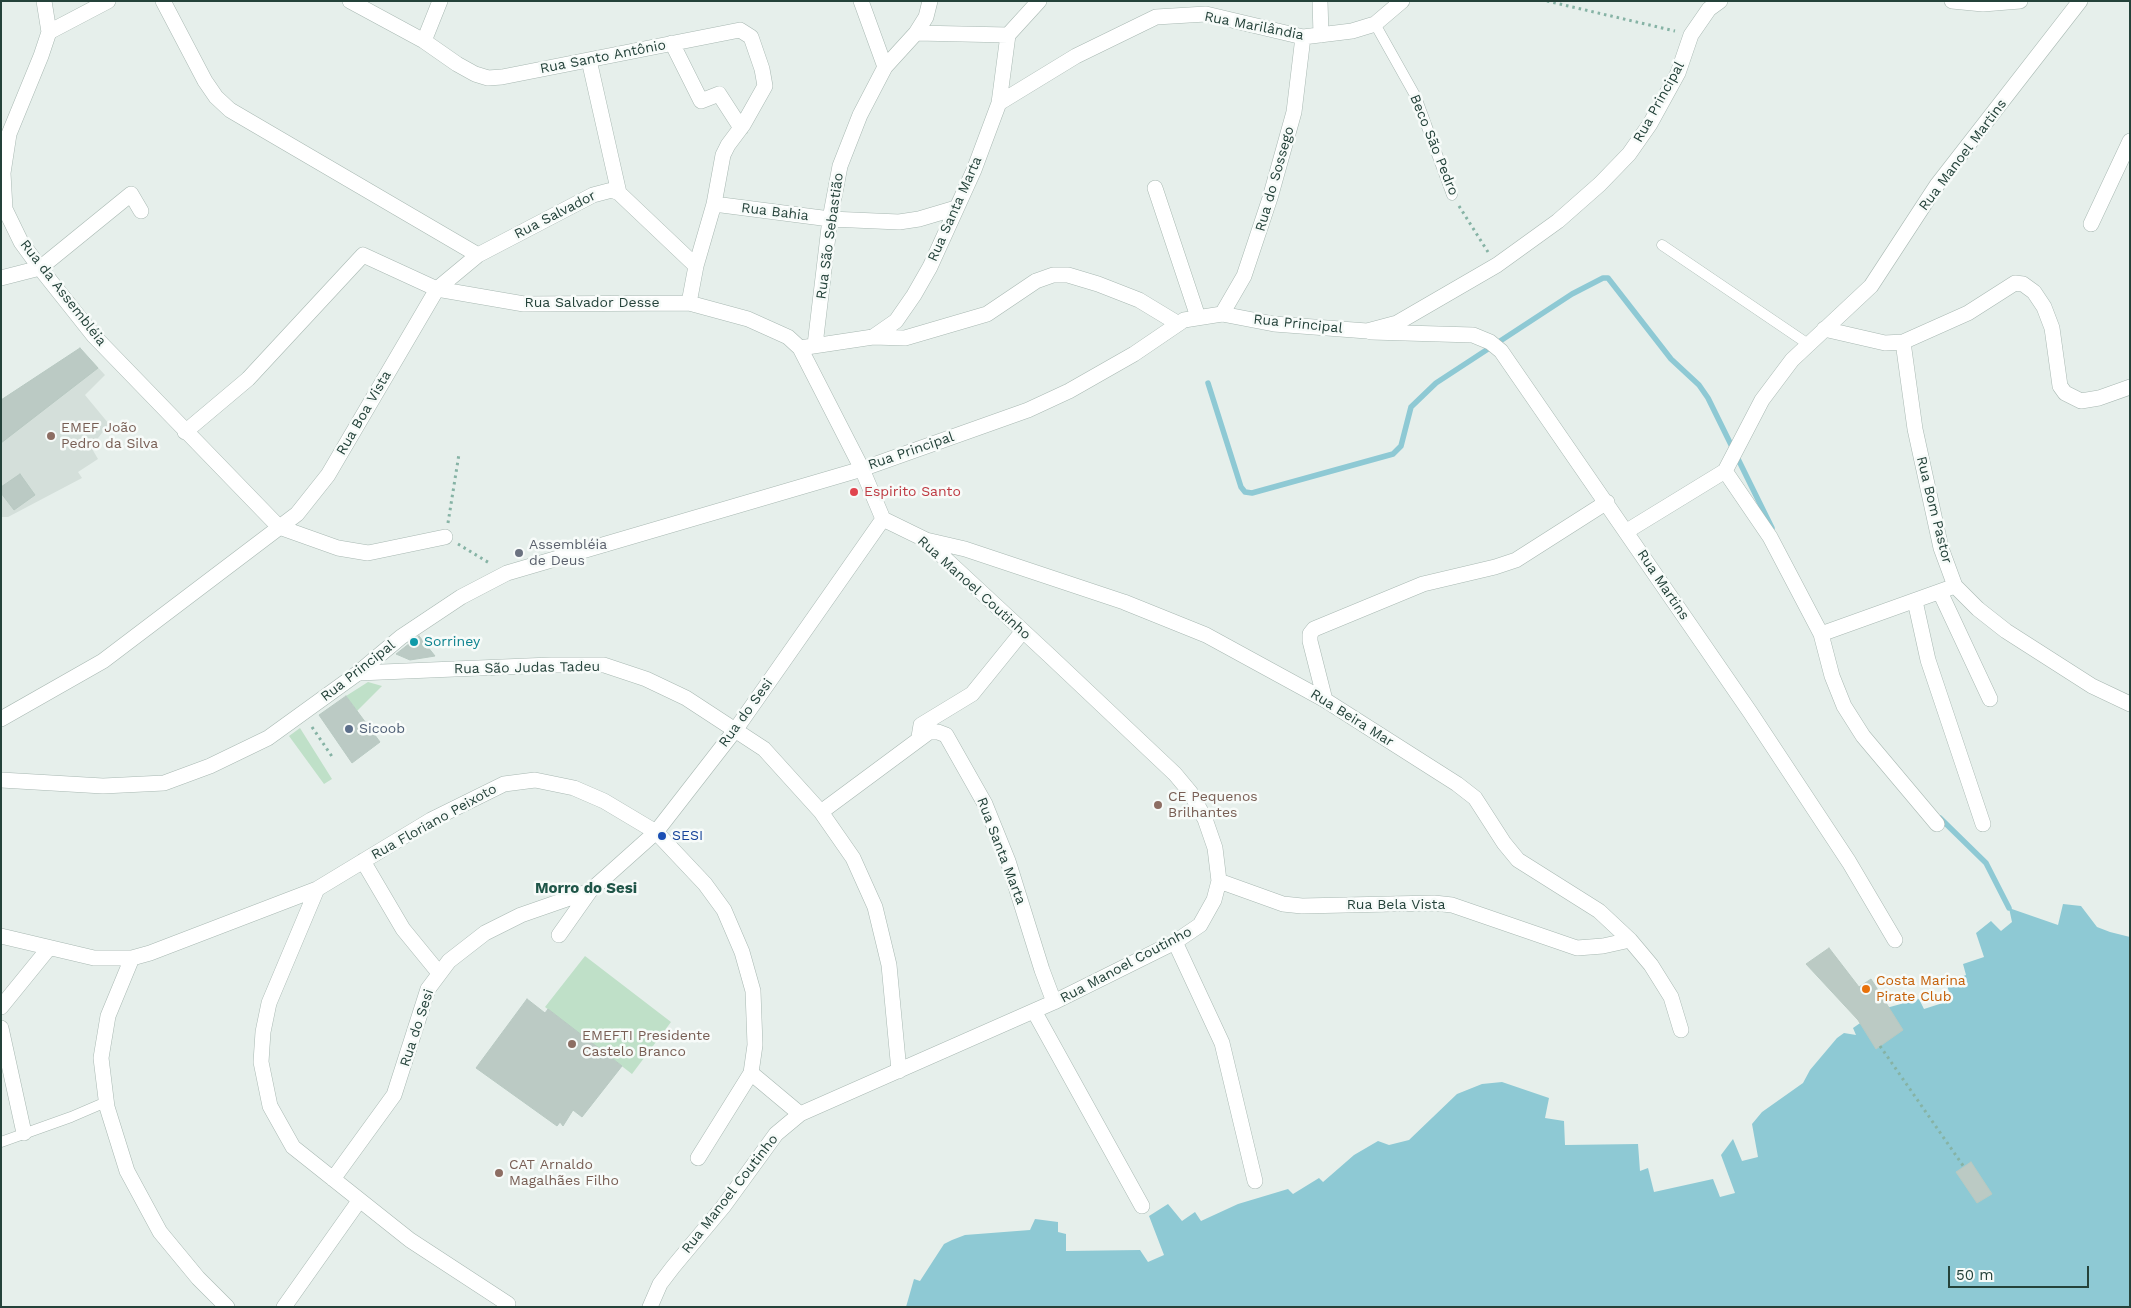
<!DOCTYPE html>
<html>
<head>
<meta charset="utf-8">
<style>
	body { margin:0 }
	#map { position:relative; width:2131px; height:1308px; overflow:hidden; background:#e6efeb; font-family:"Work Sans",sans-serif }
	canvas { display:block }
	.frame { position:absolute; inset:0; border:2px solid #24423a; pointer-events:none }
	.scale { position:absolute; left:1948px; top:1266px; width:141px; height:22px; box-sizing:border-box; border:2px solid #24423a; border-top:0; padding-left:6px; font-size:15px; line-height:18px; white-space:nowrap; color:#24423a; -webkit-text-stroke:4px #f7fbf9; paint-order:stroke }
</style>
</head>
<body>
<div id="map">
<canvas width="2131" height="1308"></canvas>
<div class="frame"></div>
<div class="scale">50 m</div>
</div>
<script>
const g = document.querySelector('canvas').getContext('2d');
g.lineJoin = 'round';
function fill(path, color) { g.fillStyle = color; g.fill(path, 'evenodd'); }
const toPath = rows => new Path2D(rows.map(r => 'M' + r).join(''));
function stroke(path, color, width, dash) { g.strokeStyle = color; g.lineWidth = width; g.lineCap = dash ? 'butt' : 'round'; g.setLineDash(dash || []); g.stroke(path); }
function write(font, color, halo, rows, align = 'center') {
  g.font = font + ' "Work Sans",sans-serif'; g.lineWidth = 5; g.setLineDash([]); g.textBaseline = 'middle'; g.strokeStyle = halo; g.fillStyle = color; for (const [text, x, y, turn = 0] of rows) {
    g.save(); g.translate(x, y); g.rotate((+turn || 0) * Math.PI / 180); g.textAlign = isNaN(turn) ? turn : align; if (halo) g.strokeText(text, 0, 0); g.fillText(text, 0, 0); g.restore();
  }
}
fill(toPath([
	[80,348,105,375,85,395,109,424,91,447,98,459,78,472,82,478,8,517,1,517,1,400]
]), '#d4dfda');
fill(toPath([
	[368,682,382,686,357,711,346,696],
	[300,728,332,779,324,784,289,736],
	[585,956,671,1022,632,1074,545,1007]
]), '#bfe0c8');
fill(toPath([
	[2063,904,2081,906,2097,927,2110,932,2130,937,2130,1307,906,1307,914,1279,920,1281,944,1244,952,1240,965,1235,1030,1230,1035,1219,1058,1222,1058,1232,1066,1234,1066,1251,1140,1250,1148,1262,1164,1255,1149,1216,1168,1204,1182,1221,1195,1212,1201,1221,1238,1204,1288,1189,1293,1194,1319,1178,1323,1182,1354,1155,1378,1141,1389,1145,1409,1140,1457,1094,1482,1084,1502,1082,1549,1098,1545,1118,1564,1121,1565,1145,1638,1144,1640,1171,1648,1168,1654,1192,1713,1179,1720,1197,1735,1193,1721,1155,1733,1139,1742,1161,1758,1157,1752,1124,1762,1112,1803,1083,1810,1070,1837,1038,1844,1033,1856,1035,1853,1028,1879,1010,1919,999,1924,1009,1952,1000,1946,983,1966,975,1963,964,1984,957,1976,933,1991,921,2001,931,2012,922,2009,908,2058,925]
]), '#8ec9d4');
stroke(toPath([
	[1208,383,1241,487,1245,492,1252,493,1393,454,1401,446,1411,407,1436,383,1572,294,1603,278,1608,278,1671,359,1699,385,1708,398,1772,528],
	[1940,818,1986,863,2009,908]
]), '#8ec9d4', 5.5);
const building = toPath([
	[80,348,98,368,1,443,1,400,80,348],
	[20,474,35,495,14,510,1,493,1,487,20,474],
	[419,636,435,656,410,660,396,654,419,636],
	[346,696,380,742,352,763,319,715,346,696],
	[1829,948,1859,987,1871,979,1903,1030,1876,1049,1858,1020,1806,964,1829,948],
	[527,999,545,1013,548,1009,622,1066,582,1117,573,1110,563,1126,560,1122,557,1126,476,1068,527,999],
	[1971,1162,1992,1194,1977,1203,1956,1172,1971,1162]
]);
fill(building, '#bbcac4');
stroke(building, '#b8c9c2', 1);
const service = toPath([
	[1375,24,1416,97,1452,195],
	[1662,245,1808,344],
	[1,1142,71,1117,106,1102]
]);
const minor = toPath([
	[44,1,49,32,41,56,9,134,3,173,5,209,21,242,40,268,94,336,279,527,338,548,368,553,445,537],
	[163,1,205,81,216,97,230,110,478,255],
	[350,1,424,41,457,64,475,74,488,78,502,77,740,30,751,37,762,69,765,86,743,125,728,145,723,155,714,204,830,219,899,222,919,219,956,208],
	[861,1,885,67],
	[1320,1,1321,35],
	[49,32,108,1],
	[916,33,1008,35],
	[424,41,440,1],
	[672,43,701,101,719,94,741,128],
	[589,60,619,193],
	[999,103,1076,56,1156,17,1206,14,1303,37,1352,31,1375,24,1402,1],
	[1155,188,1198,317],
	[2091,224,2130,141],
	[1,278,40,268,131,194,141,211],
	[689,303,696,266,714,204],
	[1222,314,1244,276,1270,198,1294,112,1303,37],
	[1824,329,1885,343,1903,342,1968,313,2015,283,2023,284,2034,292,2044,307,2052,328,2060,386,2065,393,2081,401,2099,398,2130,387],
	[1371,332,1473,335,1490,342,1501,351,1750,712,1849,862,1895,940],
	[873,337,905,338,987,314,1036,281,1053,275,1068,275,1098,284,1139,300,1177,323],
	[1903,342,1915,429,1941,548,1955,586,1978,609,2006,631,2092,686,2130,704],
	[815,345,830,219,840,166,860,115,885,67,916,33,926,17,930,1],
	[800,348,873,337,896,321,914,295,930,267,974,170,999,103,1008,35,1039,1],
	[185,432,248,379,363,255,437,289,524,304,689,303,748,319,788,337,800,348,862,469,883,519,924,539,1050,656,1175,774,1190,792,1205,819,1215,848,1219,881,1214,900,1200,925,1175,942,1054,1002,800,1114,776,1134,723,1207,673,1267,660,1284,650,1307],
	[1725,471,1770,537,1821,634,1832,676,1844,706,1863,736,1937,824],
	[1627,531,1725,471,1762,400,1792,360,1871,286,1937,185,2080,1],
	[926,540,965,549,1124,602,1206,635,1325,700,1457,784,1475,798,1504,843,1518,860,1599,911,1630,940,1651,965,1671,997,1681,1030],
	[1940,592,1990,699],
	[1915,601,1928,660,1983,824],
	[1821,634,1955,586],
	[358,673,551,665,604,665,646,679,686,698,764,749,821,812,853,858,875,907,889,965,899,1071],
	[1325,700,1310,641,1310,634,1314,629,1423,584,1495,567,1516,560,1607,502],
	[1,719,103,661,297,514,328,475,437,289,478,255,593,195,612,190,619,193,696,266],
	[919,737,921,725,972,694,1023,631],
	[821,812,929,732,938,732,946,735,985,804,1008,861,1042,970,1054,1002],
	[363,861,403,929,439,973],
	[1219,881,1283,904,1302,906,1434,903,1452,905,1577,948,1603,946,1630,940],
	[317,889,269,1003,263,1032,261,1062,270,1106,293,1147,410,1240,508,1304],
	[559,935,590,891,656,832,736,729,883,519],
	[1,936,94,958,132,958,150,953,317,889,431,820,504,784,535,780,574,788,604,801,656,832,705,884,724,910,742,952,753,991,755,1045,751,1073,698,1158],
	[1175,942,1222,1043,1255,1181],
	[132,958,108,1016,101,1058,107,1107,127,1171,160,1232,198,1278,227,1307],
	[1,1007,49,948],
	[1034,1011,1142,1206],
	[1,1028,24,1133],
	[751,1073,800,1114],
	[333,1179,394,1095,428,989,449,961,485,933,521,915,590,891],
	[284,1307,359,1201]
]);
const tertiary = toPath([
	[1952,1,1983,4,2020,1],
	[1,780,103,786,164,783,210,766,268,738,358,673,401,637,461,597,507,573,862,469,1028,410,1069,391,1134,354,1184,320,1222,314,1274,324,1367,331,1397,323,1497,265,1558,221,1600,184,1629,154,1650,124,1678,73,1691,35,1709,9,1720,1]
]);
stroke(service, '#a8b8b2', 11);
stroke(minor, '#a8b8b2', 16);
stroke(tertiary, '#a8b8b2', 16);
stroke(toPath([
	[1547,1,1675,31],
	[1459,206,1488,252],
	[448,523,459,454],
	[458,544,491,564],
	[312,727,333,758],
	[1880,1046,1964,1167]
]), '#86b3a5', 3, [2.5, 4]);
stroke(service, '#fff', 10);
stroke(minor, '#fff', 15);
stroke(tertiary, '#fff', 15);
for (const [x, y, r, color] of [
	[51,436,5,"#8d6e63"],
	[854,492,5,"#e0444e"],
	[519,553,5,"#6b7280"],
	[414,642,5,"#0f9aa8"],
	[349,729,5,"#5c6f8a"],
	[1158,805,5,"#8d6e63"],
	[662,836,5,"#1a4fb4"],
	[1866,989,5,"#e8710a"],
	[572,1044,5,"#8d6e63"],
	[499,1173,5,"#8d6e63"]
]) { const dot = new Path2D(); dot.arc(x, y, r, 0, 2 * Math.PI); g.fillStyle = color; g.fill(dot); stroke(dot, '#f7fbf9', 2); }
write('14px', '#24423a', '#f7fbf9', [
	["Rua Marilândia",1254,26,11],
	["Rua Santo Antônio",603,57,-11],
	["Rua Principal",1659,102,-61],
	["Beco São Pedro",1434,145,68],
	["Rua Manoel Martins",1963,155,-53],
	["Rua do Sossego",1275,179,-74],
	["Rua Santa Marta",955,209,-66],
	["Rua Bahia",775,212,7],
	["Rua Salvador",555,215,-27],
	["Rua São Sebastião",830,236,-82],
	["Rua da Assembléia",63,293,52],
	["Rua Salvador Desse",592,303],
	["Rua Principal",1298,324,6],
	["Rua Boa Vista",364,413,-60],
	["Rua Principal",911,451,-19],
	["Rua Bom Pastor",1934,510,76],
	["Rua Martins",1663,585,56],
	["Rua Manoel Coutinho",974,588,42],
	["Rua São Judas Tadeu",527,668,-1],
	["Rua Principal",358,671,-38],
	["Rua do Sesi",746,713,-54],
	["Rua Beira Mar",1352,718,32],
	["Rua Floriano Peixoto",434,822,-29],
	["Rua Santa Marta",1001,851,69],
	["Rua Bela Vista",1396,905],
	["Rua Manoel Coutinho",1126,965,-28],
	["Rua do Sesi",417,1028,-72],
	["Rua Manoel Coutinho",730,1194,-52]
]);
write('14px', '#785e54', '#f7fbf9', [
	["EMEF João",61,428],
	["Pedro da Silva",61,444],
	["CE Pequenos",1168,797],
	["Brilhantes",1168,813],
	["EMEFTI Presidente",582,1036],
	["Castelo Branco",582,1052],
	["CAT Arnaldo",509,1165],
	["Magalhães Filho",509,1181]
], 'left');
write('14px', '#be3a42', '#f7fbf9', [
	["Espirito Santo",864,492]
], 'left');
write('14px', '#5b616d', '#f7fbf9', [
	["Assembléia",529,545],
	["de Deus",529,561]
], 'left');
write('14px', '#0d838f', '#f7fbf9', [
	["Sorriney",424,642]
], 'left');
write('14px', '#4e5e75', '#f7fbf9', [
	["Sicoob",359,729]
], 'left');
write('14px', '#164399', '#f7fbf9', [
	["SESI",672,836]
], 'left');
write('14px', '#c56008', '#f7fbf9', [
	["Costa Marina",1876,981],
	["Pirate Club",1876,997]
], 'left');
write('bold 15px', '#1f5548', '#f7fbf9', [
	["Morro do Sesi",586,889]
]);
</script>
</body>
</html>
